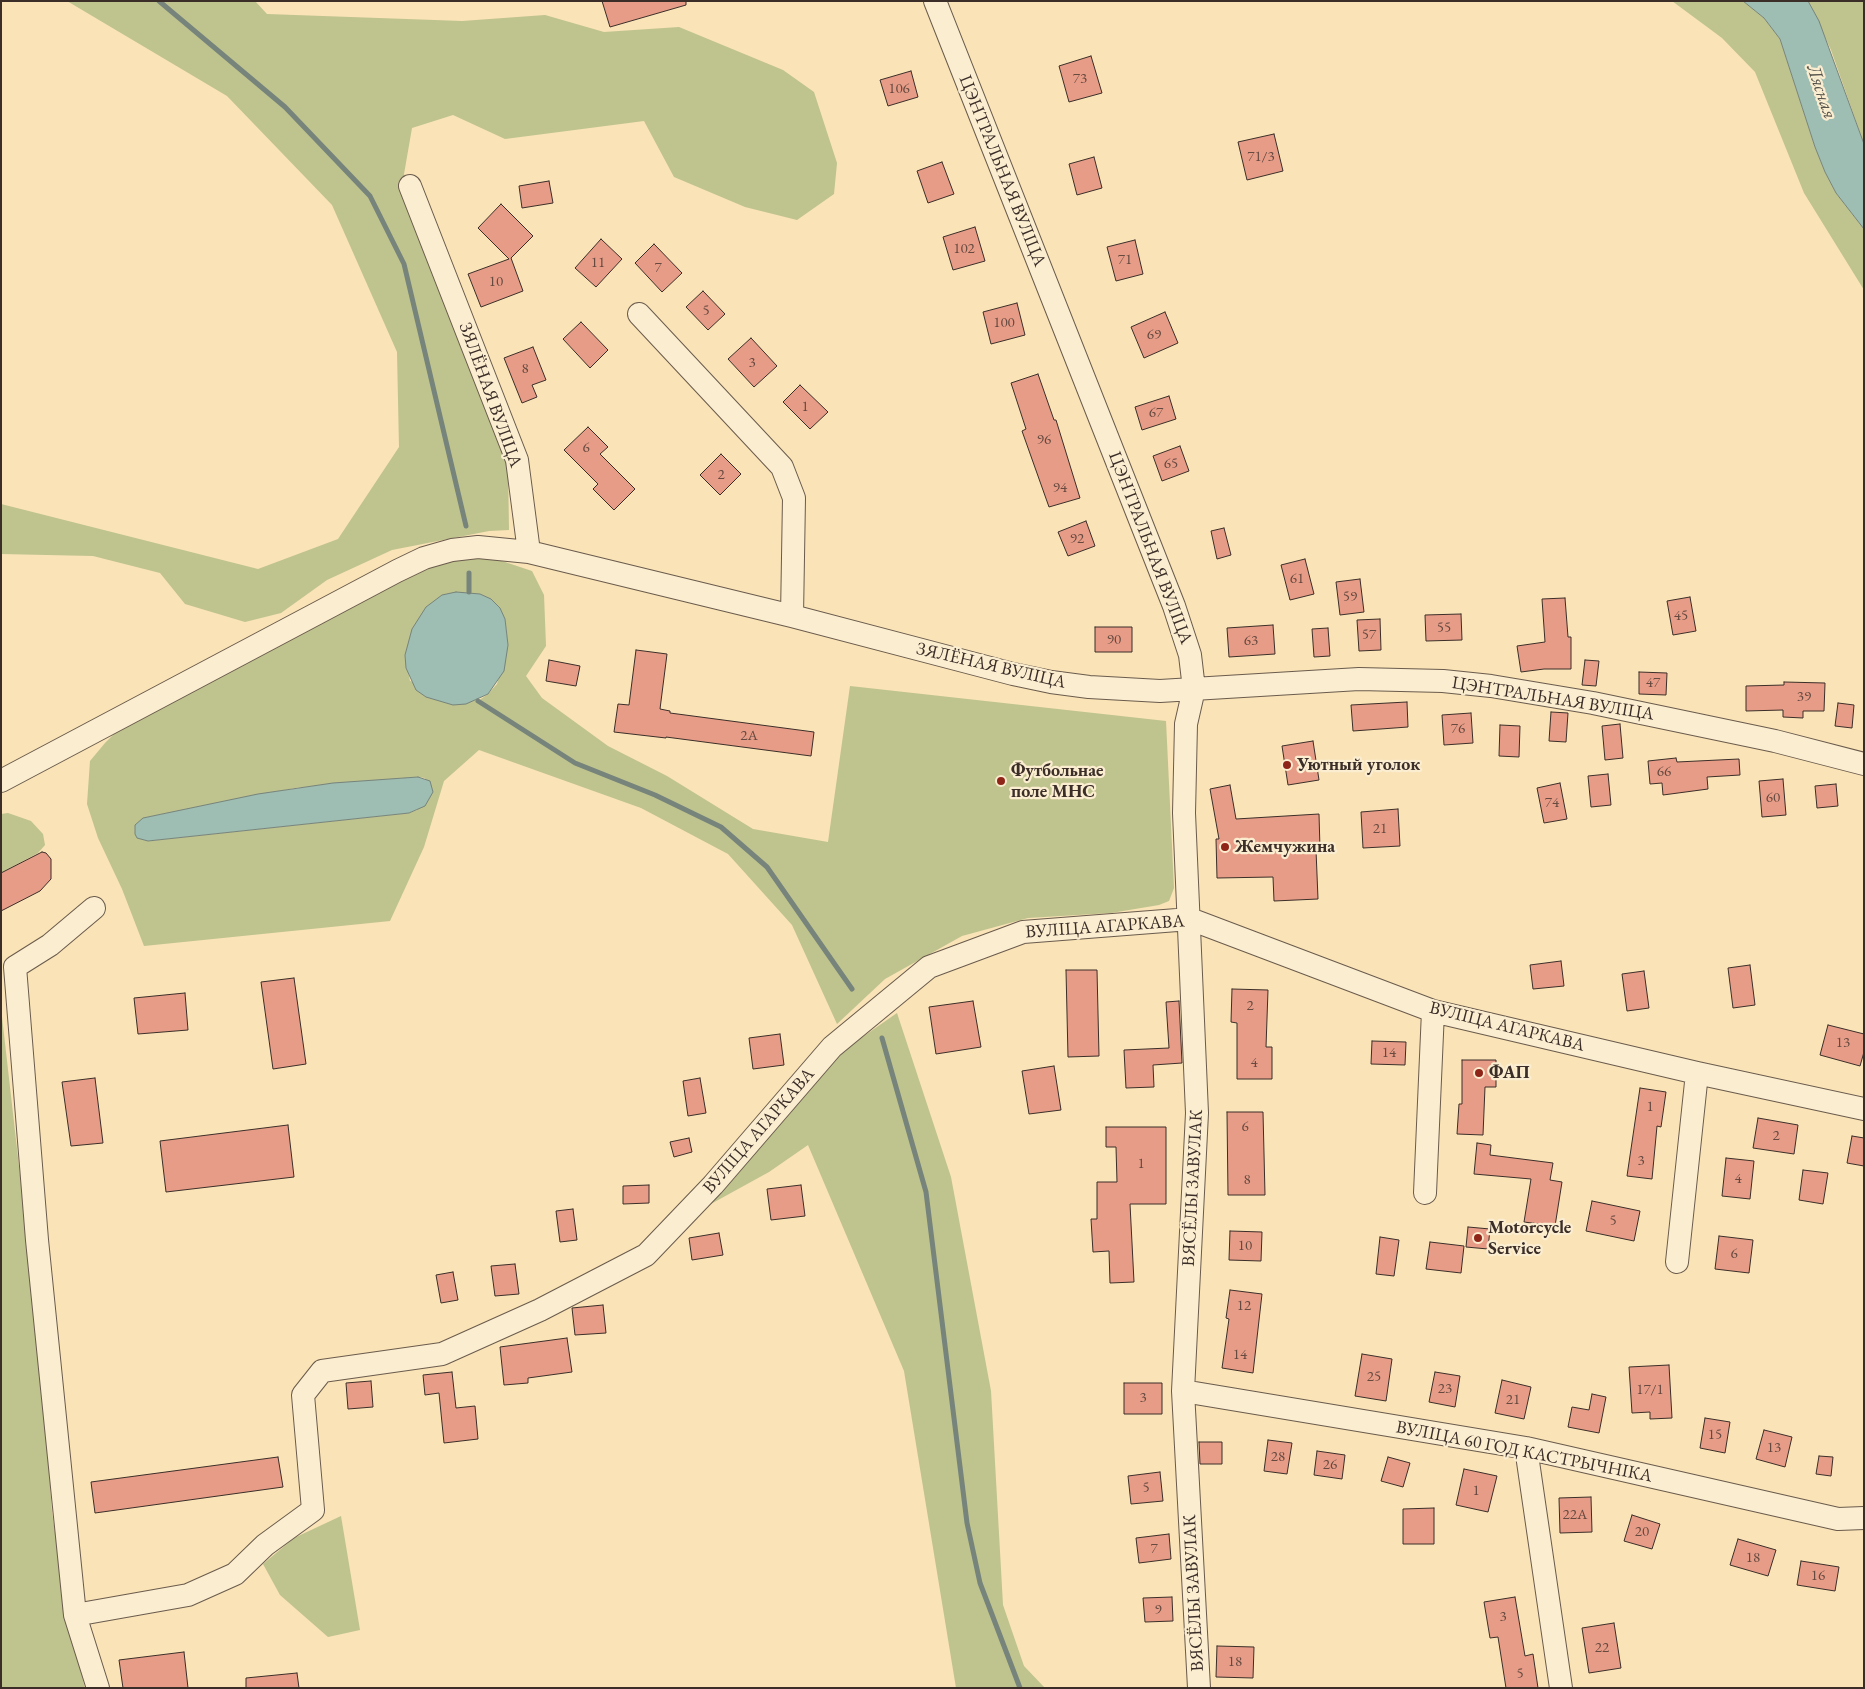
<!DOCTYPE html>
<html>
<head>
<meta charset="utf-8">
<style>
	body { margin:0 }
	#map { position:relative; width:1865px; height:1689px; overflow:hidden; background:#f9e3b7; font-family:"EB Garamond",serif }
	canvas { display:block }
	.frame { position:absolute; inset:0; border:2px solid #3b2e28; pointer-events:none }
</style>
</head>
<body>
<div id="map">
<canvas width="1865" height="1689"></canvas>
<div class="frame"></div>
</div>
<script>
const g = document.querySelector('canvas').getContext('2d');
g.lineJoin = 'round';
function fill(path, color) { g.fillStyle = color; g.fill(path, 'evenodd'); }
const toPath = rows => new Path2D(rows.map(r => 'M' + r).join(''));
function stroke(path, color, width, dash) { g.strokeStyle = color; g.lineWidth = width; g.lineCap = dash ? 'butt' : 'round'; g.setLineDash(dash || []); g.stroke(path); }
function write(font, color, halo, rows, align = 'center') {
  g.font = font + ' "EB Garamond",serif'; g.lineWidth = 4.5; g.setLineDash([]); g.textBaseline = 'middle'; g.strokeStyle = halo; g.fillStyle = color; for (const [text, x, y, turn = 0] of rows) {
    g.save(); g.translate(x, y); g.rotate((+turn || 0) * Math.PI / 180); g.textAlign = isNaN(turn) ? turn : align; if (halo) g.strokeText(text, 0, 0); g.fillText(text, 0, 0); g.restore();
  }
}
fill(toPath([
	[67,1,255,1,267,14,462,21,545,15,604,32,679,27,783,70,814,92,837,163,834,194,797,220,745,207,674,177,644,121,505,139,453,115,412,128,404,174,427,247,508,467,509,530,489,531,392,550,327,580,281,613,245,622,185,604,160,573,93,556,1,554,1,504,258,569,338,539,399,447,397,352,332,205,227,96],
	[1672,1,1743,1,1764,18,1780,39,1815,147,1825,172,1836,193,1864,229,1864,290,1804,193,1755,72,1722,38],
	[1808,1,1864,1,1864,144,1831,50],
	[490,557,532,571,544,595,546,646,526,676,542,698,608,746,667,776,753,829,828,842,850,686,1166,721,1174,888,1169,901,1159,905,1111,913,1028,918,962,936,885,979,837,1024,792,925,728,854,641,808,479,750,444,781,424,847,390,921,144,946,122,889,98,838,87,804,90,761,105,743,124,724,373,594,429,567,464,559],
	[505,619,508,645,497,684,488,694,478,701,410,681,405,655],
	[418,777,425,778,417,810,409,813,148,841,143,818,295,788],
	[8,813,31,821,43,834,45,845,38,853,1,873,1,814],
	[1,1008,41,1360,52,1512,68,1621,85,1688,1,1688],
	[897,1013,951,1177,991,1391,1003,1605,1024,1666,1045,1688,956,1688,904,1371,808,1145,769,1172,709,1205,783,1116,848,1047],
	[341,1516,360,1630,328,1637,280,1595,263,1564,294,1538]
]), '#bfc38e');
const water = toPath([
	[1743,1,1808,1,1819,21,1864,144,1864,229,1836,193,1825,172,1815,147,1780,39,1764,18,1743,1],
	[456,592,480,594,491,599,500,608,505,619,508,645,504,671,488,694,466,704,453,705,426,697,416,690,406,668,405,655,412,629,426,607,442,595,456,592],
	[418,777,430,781,433,792,425,806,409,813,148,841,137,838,135,834,135,825,143,818,258,794,333,783,418,777]
]);
fill(water, '#9ebdb3');
stroke(water, '#76847b', 1);
stroke(toPath([
	[159,1,285,107,370,196,404,264,466,526],
	[469,592,469,573],
	[478,701,575,763,655,795,721,827,767,867,852,989],
	[882,1038,926,1192,967,1523,980,1583,1020,1688]
]), '#76847b', 5);
const building = toPath([
	[602,1,686,1,686,5,610,27,602,1],
	[1091,56,1102,93,1069,102,1059,66,1091,56],
	[911,71,918,97,888,106,880,80,911,71],
	[1274,134,1283,171,1247,180,1238,142,1274,134],
	[1094,157,1102,188,1077,195,1069,164,1094,157],
	[942,162,954,194,928,203,917,171,942,162],
	[549,181,553,203,522,208,519,186,549,181],
	[501,204,533,236,511,258,523,291,481,307,468,274,509,259,478,228,501,204],
	[975,227,985,261,953,270,943,237,975,227],
	[601,239,622,259,596,287,575,268,601,239],
	[1135,240,1143,274,1116,281,1107,247,1135,240],
	[654,244,682,273,662,292,635,263,654,244],
	[703,291,725,314,708,330,686,307,703,291],
	[1017,303,1025,335,991,344,983,312,1017,303],
	[1165,312,1178,343,1144,358,1131,327,1165,312],
	[581,322,608,350,590,368,563,339,581,322],
	[751,338,777,366,754,387,728,359,751,338],
	[533,347,546,380,532,385,537,397,522,403,504,358,533,347],
	[1038,374,1054,420,1056,420,1080,498,1049,507,1022,431,1026,429,1011,383,1038,374],
	[800,385,828,412,810,429,783,402,800,385],
	[1169,396,1176,419,1142,430,1135,407,1169,396],
	[588,427,608,447,600,454,635,489,614,510,593,489,598,484,564,450,588,427],
	[1180,446,1189,471,1162,481,1153,456,1180,446],
	[721,454,741,474,720,495,700,475,721,454],
	[1086,521,1095,546,1068,556,1058,532,1086,521],
	[1224,528,1231,555,1217,559,1211,531,1224,528],
	[1305,559,1314,594,1290,600,1281,565,1305,559],
	[1360,579,1364,612,1340,615,1336,582,1360,579],
	[1690,597,1696,631,1673,635,1667,601,1690,597],
	[1565,598,1568,637,1571,637,1571,669,1544,669,1521,672,1517,646,1545,642,1542,599,1565,598],
	[1461,614,1462,640,1426,641,1425,615,1461,614],
	[1380,619,1381,650,1359,651,1357,620,1380,619],
	[1273,625,1275,654,1229,657,1227,628,1273,625],
	[1095,627,1132,627,1132,652,1095,652,1095,627],
	[1328,628,1330,656,1314,657,1312,629,1328,628],
	[636,650,667,654,660,709,670,711,670,713,814,732,811,756,666,737,666,738,614,732,618,704,629,705,636,650],
	[549,660,580,666,576,686,546,681,549,660],
	[1585,660,1599,661,1596,686,1582,685,1585,660],
	[1639,672,1667,673,1666,695,1639,694,1639,672],
	[1784,682,1825,683,1824,711,1803,711,1803,718,1783,717,1783,710,1746,711,1746,686,1784,685,1784,682],
	[1407,702,1408,727,1353,731,1351,705,1407,702],
	[1838,703,1854,705,1852,728,1835,726,1838,703],
	[1551,712,1568,713,1566,742,1549,741,1551,712],
	[1471,713,1473,743,1444,745,1442,715,1471,713],
	[1620,724,1623,758,1605,760,1602,726,1620,724],
	[1500,725,1520,726,1519,757,1499,756,1500,725],
	[1313,741,1319,780,1288,785,1282,746,1313,741],
	[1676,758,1677,762,1739,759,1740,775,1707,777,1708,789,1663,795,1662,783,1650,784,1648,761,1676,758],
	[1608,774,1611,805,1591,807,1588,776,1608,774],
	[1783,779,1786,815,1762,817,1759,781,1783,779],
	[1560,783,1567,819,1544,823,1537,788,1560,783],
	[1836,784,1838,806,1817,808,1815,786,1836,784],
	[1230,785,1236,819,1319,814,1320,849,1316,850,1318,899,1274,901,1273,877,1217,878,1216,839,1219,839,1210,789,1230,785],
	[1398,809,1400,846,1363,848,1361,812,1398,809],
	[42,852,46,853,51,859,51,879,40,891,1,911,1,873,42,852],
	[1561,961,1564,986,1533,989,1530,965,1561,961],
	[1750,965,1755,1005,1733,1008,1728,968,1750,965],
	[1066,970,1097,970,1099,1056,1068,1057,1066,970],
	[1644,971,1649,1008,1627,1011,1622,974,1644,971],
	[294,978,306,1064,273,1069,261,982,294,978],
	[1232,989,1268,990,1266,1047,1272,1047,1272,1079,1237,1079,1237,1023,1231,1022,1232,989],
	[185,993,188,1030,138,1034,134,998,185,993],
	[973,1001,981,1047,936,1054,929,1007,973,1001],
	[1179,1001,1182,1063,1153,1065,1154,1087,1126,1088,1124,1050,1169,1048,1166,1002,1179,1001],
	[1828,1025,1864,1034,1864,1052,1860,1066,1820,1055,1828,1025],
	[780,1034,784,1065,753,1069,749,1038,780,1034],
	[1372,1041,1406,1042,1405,1065,1371,1064,1372,1041],
	[1462,1060,1496,1060,1496,1087,1485,1087,1483,1135,1457,1134,1459,1104,1462,1104,1462,1060],
	[1054,1066,1061,1110,1029,1114,1022,1071,1054,1066],
	[95,1078,103,1143,71,1146,62,1082,95,1078],
	[700,1078,706,1113,688,1116,683,1081,700,1078],
	[1640,1088,1666,1092,1661,1127,1657,1126,1652,1179,1627,1176,1640,1088],
	[1227,1112,1263,1112,1265,1195,1228,1195,1227,1112],
	[1758,1118,1798,1125,1794,1154,1753,1148,1758,1118],
	[288,1125,294,1177,166,1192,160,1141,288,1125],
	[1106,1127,1166,1127,1166,1204,1130,1204,1134,1282,1110,1283,1109,1251,1093,1252,1091,1219,1097,1219,1097,1182,1117,1182,1116,1147,1106,1147,1106,1127],
	[1852,1136,1864,1138,1864,1166,1847,1163,1852,1136],
	[689,1138,692,1152,674,1157,670,1142,689,1138],
	[1477,1143,1491,1145,1490,1155,1553,1163,1550,1180,1562,1182,1555,1226,1524,1222,1531,1179,1474,1174,1477,1143],
	[1726,1158,1754,1161,1750,1199,1722,1196,1726,1158],
	[1803,1170,1828,1173,1823,1204,1799,1200,1803,1170],
	[649,1185,649,1203,623,1204,623,1186,649,1185],
	[801,1185,805,1216,771,1220,767,1189,801,1185],
	[1592,1201,1640,1211,1634,1241,1586,1231,1592,1201],
	[573,1209,577,1240,560,1242,556,1211,573,1209],
	[1468,1227,1490,1229,1488,1249,1466,1247,1468,1227],
	[1230,1231,1262,1232,1261,1261,1229,1260,1230,1231],
	[719,1233,723,1255,692,1260,689,1238,719,1233],
	[1719,1236,1753,1240,1749,1273,1715,1269,1719,1236],
	[1380,1237,1399,1240,1394,1276,1376,1274,1380,1237],
	[1430,1242,1464,1246,1461,1273,1426,1269,1430,1242],
	[515,1264,519,1294,495,1296,491,1266,515,1264],
	[453,1272,458,1300,441,1303,436,1275,453,1272],
	[1230,1290,1262,1294,1253,1373,1222,1368,1229,1319,1226,1318,1230,1290],
	[603,1305,606,1333,575,1335,572,1308,603,1305],
	[567,1338,572,1372,528,1378,528,1383,504,1385,500,1347,567,1338],
	[1362,1354,1392,1359,1386,1401,1355,1396,1362,1354],
	[1669,1365,1672,1418,1650,1419,1650,1412,1632,1413,1629,1367,1669,1365],
	[452,1372,456,1408,475,1406,478,1439,444,1443,439,1393,425,1395,423,1375,452,1372],
	[1435,1372,1460,1376,1455,1407,1429,1402,1435,1372],
	[1502,1380,1531,1387,1524,1419,1495,1413,1502,1380],
	[371,1381,373,1407,348,1409,346,1383,371,1381],
	[1124,1383,1162,1383,1162,1414,1124,1414,1124,1383],
	[1592,1394,1606,1397,1599,1433,1568,1427,1572,1407,1589,1410,1592,1394],
	[1705,1418,1730,1422,1725,1453,1700,1448,1705,1418],
	[1764,1430,1792,1437,1785,1467,1756,1459,1764,1430],
	[1268,1440,1292,1443,1287,1474,1264,1471,1268,1440],
	[1199,1442,1222,1442,1222,1464,1200,1464,1199,1442],
	[1317,1451,1345,1455,1342,1479,1314,1475,1317,1451],
	[1819,1456,1833,1457,1831,1476,1816,1474,1819,1456],
	[278,1457,283,1487,95,1513,91,1482,278,1457],
	[1388,1457,1410,1463,1403,1487,1381,1481,1388,1457],
	[1464,1469,1497,1476,1488,1512,1456,1505,1464,1469],
	[1160,1472,1163,1501,1131,1504,1128,1476,1160,1472],
	[1591,1497,1592,1532,1560,1533,1559,1498,1591,1497],
	[1434,1508,1434,1544,1403,1544,1403,1509,1434,1508],
	[1632,1515,1660,1524,1652,1549,1624,1541,1632,1515],
	[1169,1534,1171,1559,1139,1563,1136,1538,1169,1534],
	[1738,1539,1776,1550,1768,1576,1730,1565,1738,1539],
	[1801,1561,1839,1567,1835,1591,1797,1585,1801,1561],
	[1172,1597,1173,1621,1145,1622,1143,1598,1172,1597],
	[1515,1597,1525,1656,1533,1654,1538,1688,1506,1688,1498,1637,1490,1638,1484,1602,1515,1597],
	[1614,1623,1621,1668,1589,1673,1582,1628,1614,1623],
	[1217,1646,1254,1647,1253,1678,1216,1677,1217,1646],
	[184,1652,188,1688,123,1688,119,1660,184,1652],
	[297,1673,299,1688,246,1688,246,1678,297,1673]
]);
fill(building, '#e79c87');
stroke(building, '#3b2e28', 1);
const minor = toPath([
	[935,1,1174,606,1190,655,1194,689,1186,724,1184,813,1197,1113,1183,1391,1199,1688],
	[410,186,517,460,529,552],
	[639,314,782,467,794,498,792,616],
	[1,781,397,571,424,558,452,550,478,547,529,552,792,616,1013,674,1051,682,1089,687,1160,691,1359,679,1443,681,1491,686,1593,703,1775,741,1864,764],
	[94,908,50,945,15,967,37,1240,75,1615,98,1688],
	[1425,1193,1433,1011],
	[1677,1262,1697,1073],
	[1183,1391,1526,1448,1838,1519,1864,1518],
	[1526,1448,1561,1688],
	[75,1615,188,1595,235,1574,265,1545,313,1510,303,1395,322,1371,442,1354,540,1310,646,1255,713,1185,832,1047,929,967,1023,932,1190,919,1433,1011,1697,1073,1864,1109]
]);
stroke(minor, '#6a5b4c', 24);
stroke(minor, '#fbedd0', 22);
for (const [x, y, r, color] of [
	[1287,765,5,"#8f2418"],
	[1001,781,5,"#8f2418"],
	[1225,847,5,"#8f2418"],
	[1479,1073,5,"#8f2418"],
	[1478,1238,5,"#8f2418"]
]) { const dot = new Path2D(); dot.arc(x, y, r, 0, 2 * Math.PI); g.fillStyle = color; g.fill(dot); stroke(dot, '#fbedd0', 2); }
write('15px', '#664a40', null, [
	["73",1080,79],
	["106",899,89],
	["71/3",1261,157],
	["102",964,249],
	["71",1125,260],
	["11",598,263],
	["7",658,268],
	["10",496,282],
	["5",706,311],
	["100",1004,323],
	["69",1154,335],
	["3",752,363],
	["8",525,369],
	["1",805,407],
	["67",1156,413],
	["96",1044,440],
	["6",586,448],
	["65",1171,464],
	["2",721,475],
	["94",1060,488],
	["92",1077,539],
	["61",1297,579],
	["59",1350,597],
	["45",1681,616],
	["55",1444,628],
	["57",1369,635],
	["90",1114,640],
	["63",1251,641],
	["47",1653,683],
	["39",1804,697],
	["76",1458,729],
	["2А",749,736],
	["66",1664,772],
	["60",1773,798],
	["74",1552,803],
	["21",1380,829],
	["2",1250,1006],
	["13",1843,1043],
	["14",1389,1053],
	["4",1254,1063],
	["1",1650,1107],
	["6",1245,1127],
	["2",1776,1136],
	["3",1641,1161],
	["1",1141,1164],
	["4",1738,1179],
	["8",1247,1180],
	["5",1613,1221],
	["10",1245,1246],
	["6",1734,1254],
	["12",1244,1306],
	["14",1240,1355],
	["25",1374,1377],
	["23",1445,1389],
	["17/1",1650,1390],
	["3",1143,1398],
	["21",1513,1400],
	["15",1715,1435],
	["13",1774,1448],
	["28",1278,1457],
	["26",1330,1465],
	["5",1146,1488],
	["1",1476,1491],
	["22А",1575,1515],
	["20",1642,1532],
	["7",1154,1549],
	["18",1753,1558],
	["16",1818,1576],
	["9",1158,1610],
	["3",1503,1617],
	["22",1602,1648],
	["18",1235,1662],
	["5",1520,1674]
]);
write('18px', '#3b2e28', '#fbedd0', [
	["ЦЭНТРАЛЬНАЯ ВУЛІЦА",1002,171,68],
	["ЗЯЛЁНАЯ ВУЛІЦА",490,395,70],
	["ЦЭНТРАЛЬНАЯ ВУЛІЦА",1150,548,69],
	["ЗЯЛЁНАЯ ВУЛІЦА",991,666,13],
	["ЦЭНТРАЛЬНАЯ ВУЛІЦА",1553,699,9],
	["ВУЛІЦА АГАРКАВА",1105,927,-4],
	["ВУЛІЦА АГАРКАВА",1507,1027,14],
	["ВУЛІЦА АГАРКАВА",759,1131,-49],
	["ВЯСЁЛЫ ЗАВУЛАК",1193,1188,-87],
	["ВУЛІЦА 60 ГОД КАСТРЫЧНІКА",1524,1452,11],
	["ВЯСЁЛЫ ЗАВУЛАК",1194,1593,-93]
]);
write('bold 18px', '#3b2e28', '#fbedd0', [
	["Уютный уголок",1297,765],
	["Футбольнае",1011,771],
	["поле МНС",1011,792],
	["Жемчужина",1235,847],
	["ФАП",1489,1073],
	["Motorcycle",1488,1228],
	["Service",1488,1249]
], 'left');
write('italic 19px', '#54524b', '#fbedd0', [
	["Лясная",1821,92,71]
]);
</script>
</body>
</html>
